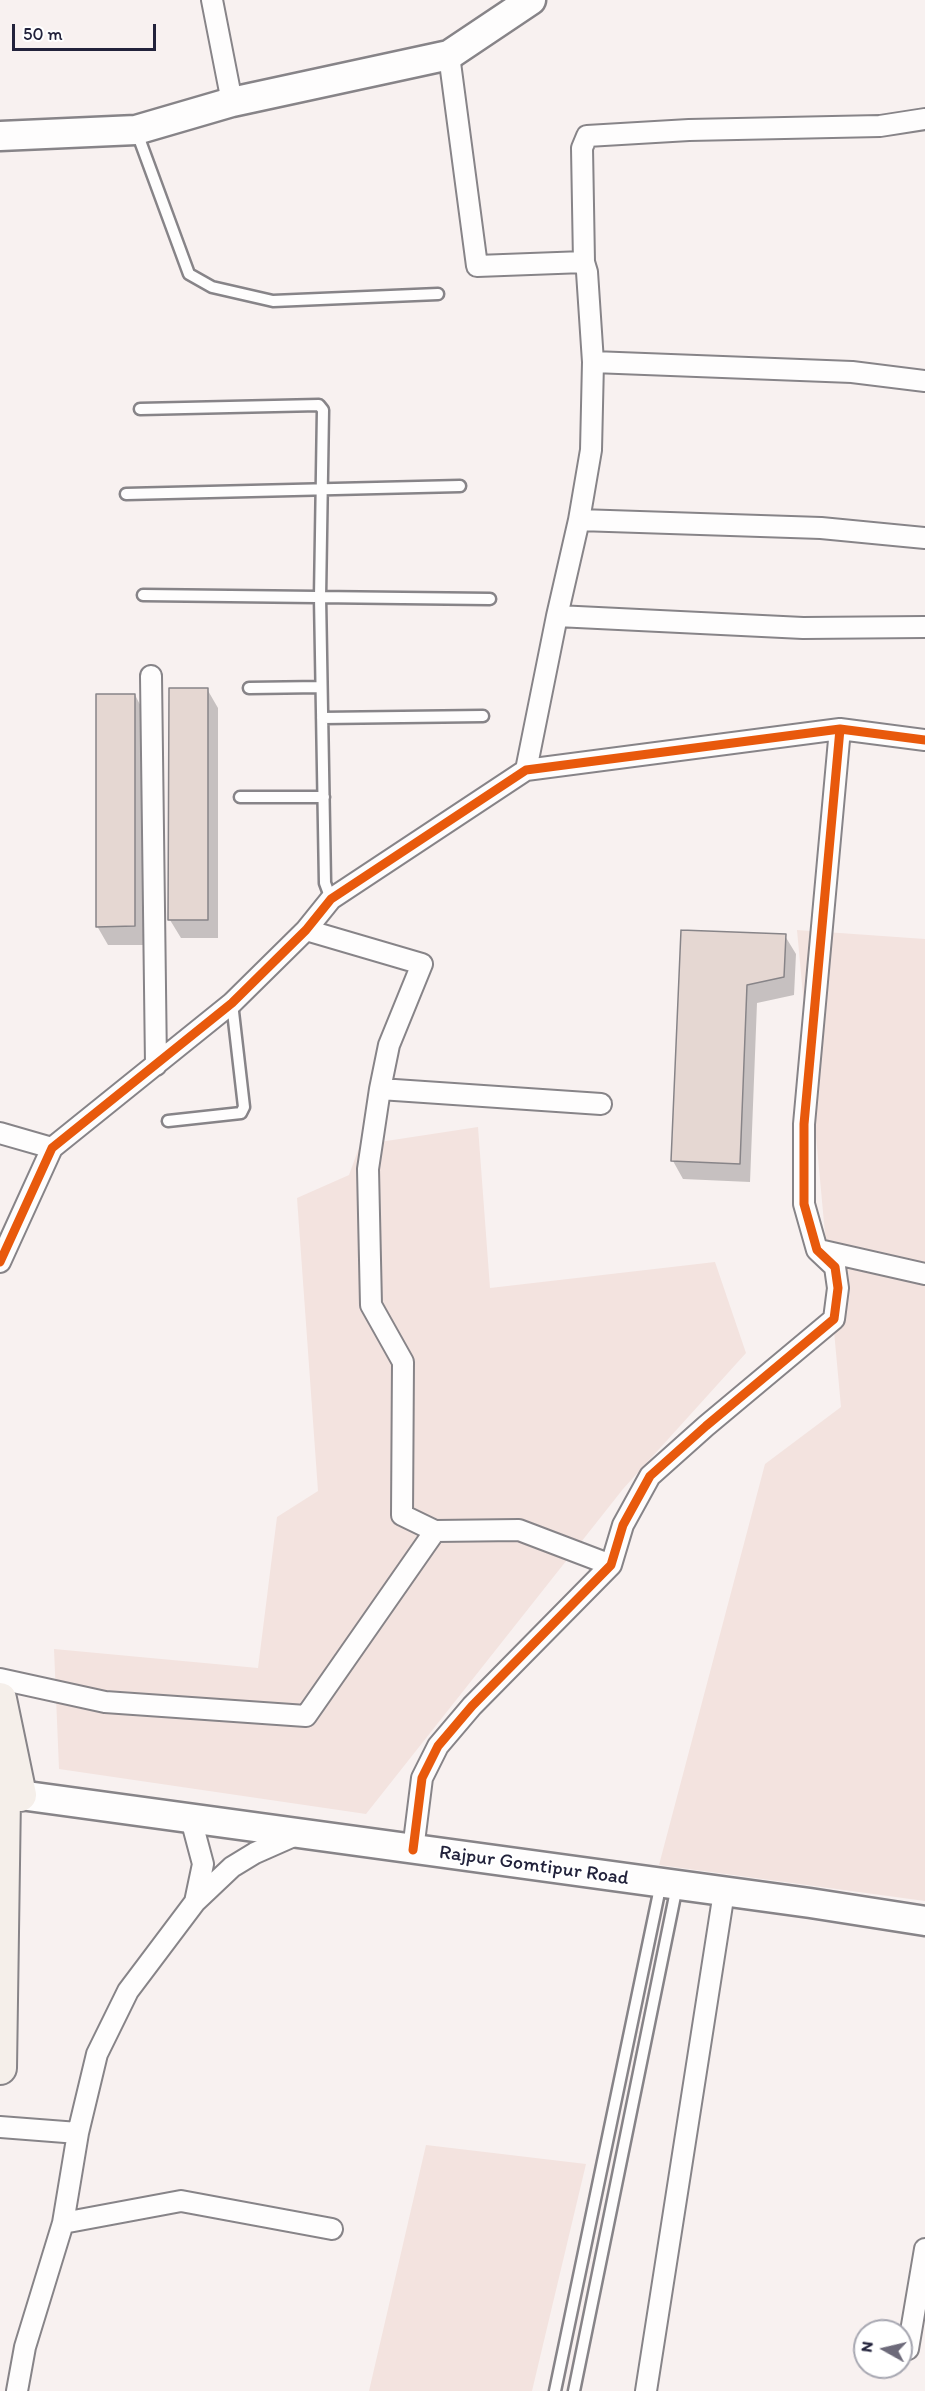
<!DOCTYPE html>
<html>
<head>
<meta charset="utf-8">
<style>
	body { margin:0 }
	#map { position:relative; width:925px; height:2391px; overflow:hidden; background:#f8f1f0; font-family:Itim,sans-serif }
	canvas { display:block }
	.north { position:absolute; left:853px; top:2319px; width:60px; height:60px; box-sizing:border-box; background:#fff; border:2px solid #a7a7b1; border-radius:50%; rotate:278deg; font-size:16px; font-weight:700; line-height:24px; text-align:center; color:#22223b }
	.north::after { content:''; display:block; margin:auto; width:21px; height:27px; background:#6d6a7a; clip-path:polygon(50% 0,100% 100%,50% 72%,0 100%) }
	.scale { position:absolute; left:12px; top:24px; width:144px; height:27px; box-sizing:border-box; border:3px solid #22223b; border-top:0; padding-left:8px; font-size:18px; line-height:21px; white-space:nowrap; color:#22223b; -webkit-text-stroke:4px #fff; paint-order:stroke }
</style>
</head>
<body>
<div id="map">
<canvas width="925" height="2391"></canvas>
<div class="north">N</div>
<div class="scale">50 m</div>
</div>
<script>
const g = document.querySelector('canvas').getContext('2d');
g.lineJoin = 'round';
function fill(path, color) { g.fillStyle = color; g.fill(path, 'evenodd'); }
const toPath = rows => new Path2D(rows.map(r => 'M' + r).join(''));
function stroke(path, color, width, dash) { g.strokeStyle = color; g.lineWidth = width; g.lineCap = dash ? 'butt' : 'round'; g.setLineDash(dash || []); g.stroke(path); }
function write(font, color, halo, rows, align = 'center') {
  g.font = font + ' Itim,sans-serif'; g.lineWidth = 4.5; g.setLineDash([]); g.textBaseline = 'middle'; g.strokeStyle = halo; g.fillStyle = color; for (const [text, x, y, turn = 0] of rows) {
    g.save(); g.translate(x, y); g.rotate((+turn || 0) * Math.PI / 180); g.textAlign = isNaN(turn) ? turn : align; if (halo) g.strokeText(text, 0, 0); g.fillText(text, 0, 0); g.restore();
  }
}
fill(toPath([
	[797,930,925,939,925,1901,659,1865,765,1464,841,1407],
	[478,1127,490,1288,715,1262,746,1353,623,1489,366,1814,59,1769,54,1649,258,1668,277,1517,318,1491,297,1198,349,1175,360,1145],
	[426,2145,586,2164,532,2391,369,2391]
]), '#f3e3df');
fill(toPath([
	[207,689,218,708,218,938,181,938,170,920],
	[135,695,145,714,145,945,108,945,97,926],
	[682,932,785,936,796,954,794,995,757,1003,750,1182,683,1179,673,1161]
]), '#0003');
const building = toPath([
	[169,688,208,688,208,920,168,920,169,688],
	[96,694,135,694,135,926,96,927,96,694],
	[681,930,786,934,784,977,747,985,740,1164,671,1161,681,930]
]);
fill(building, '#e5d7d2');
stroke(building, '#878488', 1.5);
const lane = toPath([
	[136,130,189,274,212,287,273,301,438,294],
	[140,409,319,405,323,410,320,597,325,883,331,899],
	[126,494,460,486],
	[143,595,490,599],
	[249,688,321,687],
	[322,718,483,716],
	[240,797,324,797],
	[168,1121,241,1113,244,1107,232,1003],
	[555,2391,661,1883],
	[574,2391,677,1886]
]);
const street = toPath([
	[212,0,232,102],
	[449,55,477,266,584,262],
	[925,119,880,126,689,130,587,136,582,148,584,262,587,272,593,362,852,372,925,381],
	[593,362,591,450,579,520,821,528,925,538],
	[557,616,579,520],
	[151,676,156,1065],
	[526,770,557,616,803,628,925,627],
	[306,930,422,964,389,1045,380,1089,368,1169,371,1305,403,1362,402,1515,435,1531],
	[380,1089,601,1104],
	[0,1133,52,1148],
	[819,1250,925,1274],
	[0,1262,52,1148,232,1003,306,930,331,899,526,770,840,729,925,740],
	[0,1679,105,1702,306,1716,435,1531,519,1530,611,1565],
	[191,1819,203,1864,195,1902],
	[413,1850,422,1778,438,1746,472,1706,611,1565,623,1525,650,1476,706,1426,834,1319,838,1288,835,1267,817,1250,804,1204,804,1124,840,729],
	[0,2127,78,2133],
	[63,2223,181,2201,332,2229],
	[908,2349,925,2249],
	[17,2391,25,2347,63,2223,78,2133,97,2054,128,1991,195,1902,232,1867,255,1853,298,1834],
	[646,2391,724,1892]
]);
const secondary = toPath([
	[0,136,136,130,232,102,449,55,531,0],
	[0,1797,20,1795,810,1903,925,1921]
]);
const primary = toPath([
	[0,1699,20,1795],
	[0,1776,4,1796,0,2068]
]);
stroke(lane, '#878488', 15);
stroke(street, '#878488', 24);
stroke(secondary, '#878488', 33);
stroke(primary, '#878488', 36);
stroke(lane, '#fefdfd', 10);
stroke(street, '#fefdfd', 20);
stroke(secondary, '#fefdfd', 28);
stroke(primary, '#f5efea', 32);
stroke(toPath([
	[0,1262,52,1148,232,1003,306,930,331,899,526,770,840,729,925,740],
	[413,1850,422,1778,438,1746,472,1706,611,1565,623,1525,650,1476,706,1426,834,1319,838,1288,835,1267,817,1250,804,1204,804,1124,840,729]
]), '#e8590c', 9);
write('20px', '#22223b', '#fff', [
	["Rajpur Gomtipur Road",534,1866,8]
]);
</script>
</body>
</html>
